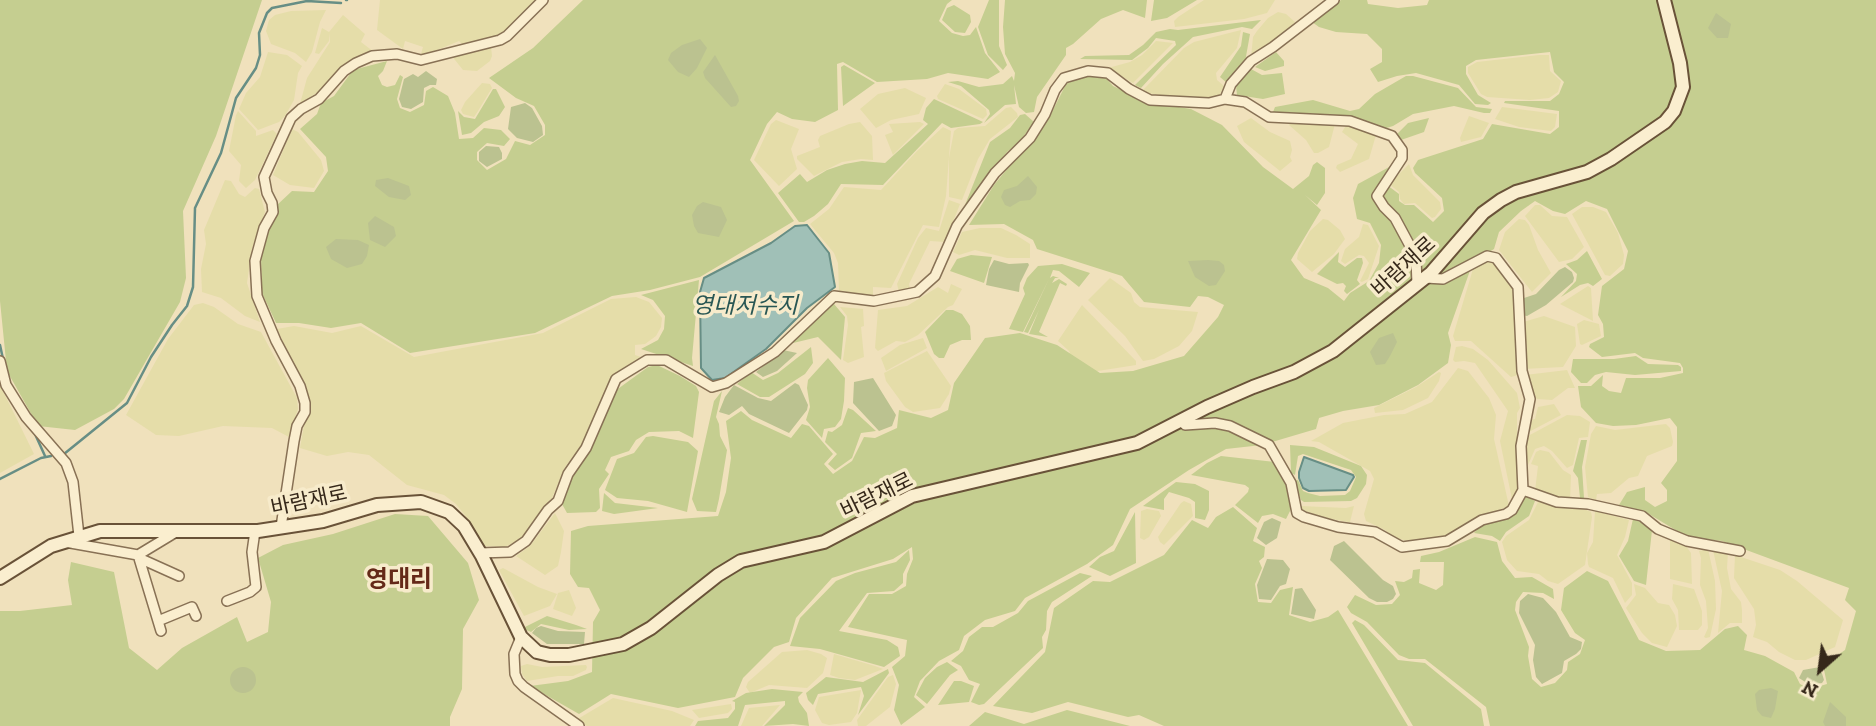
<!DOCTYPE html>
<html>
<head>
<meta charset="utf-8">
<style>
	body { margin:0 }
	#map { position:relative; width:1876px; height:726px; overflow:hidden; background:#f0e1bc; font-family:"Zilla Slab",serif }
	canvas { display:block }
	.north { position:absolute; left:1785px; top:635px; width:70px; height:70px; -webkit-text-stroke:5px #f7ebcb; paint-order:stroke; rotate:208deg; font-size:19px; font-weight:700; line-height:28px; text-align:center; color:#36281a }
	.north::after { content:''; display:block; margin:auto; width:24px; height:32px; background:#36281a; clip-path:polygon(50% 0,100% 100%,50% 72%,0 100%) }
</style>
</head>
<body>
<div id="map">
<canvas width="1876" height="726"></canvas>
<div class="north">N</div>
</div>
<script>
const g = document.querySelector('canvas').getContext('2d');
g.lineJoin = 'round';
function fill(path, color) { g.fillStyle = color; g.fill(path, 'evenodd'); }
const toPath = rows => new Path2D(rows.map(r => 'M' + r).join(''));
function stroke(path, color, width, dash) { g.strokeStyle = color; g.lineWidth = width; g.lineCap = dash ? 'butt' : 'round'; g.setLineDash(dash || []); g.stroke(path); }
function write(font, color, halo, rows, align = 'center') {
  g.font = font + ' "Zilla Slab","Noto Sans KR",serif'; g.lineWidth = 7; g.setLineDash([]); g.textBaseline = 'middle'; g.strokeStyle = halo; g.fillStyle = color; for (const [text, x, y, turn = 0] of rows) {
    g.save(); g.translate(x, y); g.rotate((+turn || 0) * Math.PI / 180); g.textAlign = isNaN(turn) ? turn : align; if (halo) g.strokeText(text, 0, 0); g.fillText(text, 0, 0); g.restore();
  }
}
fill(toPath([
	[380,0,537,0,502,35,466,44,462,44,459,41,425,55,421,54,423,47,405,41,403,49,377,30],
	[1204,0,1275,0,1267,13,1244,19,1175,27,1174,21,1178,17],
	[326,10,320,22,312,52,306,62,295,53,271,44,266,31,269,20,275,15,291,11],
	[1278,12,1286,14,1295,22,1278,40,1251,58,1253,37,1257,31,1268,18],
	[343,15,365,34,361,42,374,52,356,58,342,68,324,88,300,104,307,78,330,42,329,33,329,41,319,54,315,53,322,28,329,32],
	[1241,30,1237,48,1216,73,1217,80,1224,86,1219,96,1189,99,1147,93,1143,90,1184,48,1194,42],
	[1156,41,1173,43,1133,83,1108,68,1130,62,1142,55],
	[491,47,492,56,490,61,477,71,463,70,451,55],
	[268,52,287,55,302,66,298,73,294,100,285,116,279,122,258,130,239,109,246,93,260,77],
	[1539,55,1549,55,1550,71,1561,81,1558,92,1549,98,1530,100,1487,97,1481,94,1468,73,1468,67,1477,62],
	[482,83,490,84,492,88,478,111,474,117,463,114,461,110,465,102],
	[945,84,959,89,986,109,987,115,983,119,938,99,937,96],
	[905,88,926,98,919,114,891,120,876,128,860,109,878,94],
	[1011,107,1017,113,1018,117,990,139,978,159,962,200,949,197,949,158,954,131,958,128,985,126,1006,108],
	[1502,107,1557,114,1555,127,1551,131,1519,127,1495,119],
	[238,111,256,131,256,136,273,130,277,134,255,180,246,188,239,181,241,165,229,151,236,115],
	[1469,116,1489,123,1481,137,1461,142,1460,138],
	[1251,118,1270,132,1290,141,1292,150,1290,157,1292,161,1280,171,1244,142,1237,126],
	[776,120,799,129,791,149,797,169,779,186,754,160,771,124],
	[1293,120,1335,124,1329,147,1318,153,1314,153,1306,140,1289,125],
	[860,122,872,136,873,160,861,159,842,162,814,176,797,159,797,156,820,147,818,140,820,136,849,124],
	[920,122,924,124,893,155,885,135,893,132,889,124],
	[1347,124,1376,135,1369,159,1340,172,1336,168,1337,165,1351,159,1358,144,1342,132],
	[943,127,951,131,946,196,939,227,923,225,891,288,873,287,873,297,839,291,838,263,834,253,810,224,829,209,844,187,881,190,917,151],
	[292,129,298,132,321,160,324,171,314,188,290,185,273,175],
	[1409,164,1413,175,1440,202,1441,209,1435,217,1432,218,1415,203,1404,204,1400,199,1399,192,1389,184],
	[225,180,231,181,239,194,245,197,255,188,259,189,265,212,252,248,247,283,260,322,245,316,221,298,202,292,201,269,206,244,204,230],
	[949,200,960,204,945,242,930,241,909,284,910,289,899,292,897,284,918,238,926,228,939,231],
	[1535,205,1540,205,1552,216,1567,217,1584,247,1572,259,1559,262,1525,216],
	[1582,207,1593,207,1606,212,1618,233,1624,255,1623,264,1610,276,1605,275,1572,214],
	[1323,219,1328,220,1340,230,1345,239,1334,254,1312,272,1297,259,1298,253,1310,231],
	[1519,219,1525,220,1529,225,1538,250,1551,273,1532,292,1499,250,1505,232],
	[1363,224,1368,225,1379,246,1368,279,1362,282,1360,281,1369,263,1364,256,1359,255,1345,264,1341,261,1345,249,1359,237],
	[980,228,1001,228,1016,235,1030,244,1030,258,1007,258,975,250,959,255,953,252,962,232],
	[1488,259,1493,261,1514,288,1513,304,1519,333,1519,372,1518,375,1511,377,1471,341,1455,341,1453,336,1473,269],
	[1110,278,1131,293,1134,302,1140,307,1198,312,1192,331,1179,346,1154,359,1143,361,1125,336,1088,300],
	[951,284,962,289,953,305,948,307,918,335,905,342,896,341,878,351,875,348,878,310,907,306,938,287,948,293],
	[1588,286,1591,288,1593,321,1560,304],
	[636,297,649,302,662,318,661,327,656,336,645,344,635,345,635,355,641,357,615,374,580,447,565,467,552,498,544,506,522,538,505,547,485,546,472,524,456,504,444,495,407,485,369,455,348,452,327,456,300,448,309,397,277,329,294,326,332,333,361,326,414,357,543,333,611,299],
	[203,303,214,307,238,324,261,332,297,398,298,409,289,437,272,428,223,426,179,436,156,435,126,415,168,339,194,305],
	[1082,305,1136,361,1136,365,1085,373,1075,365,1069,351,1058,341],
	[840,307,863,309,864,326,861,327,864,357,848,363,843,360,848,325,847,316],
	[1544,316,1575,327,1576,346,1563,367,1523,369,1523,322],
	[1584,320,1599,324,1601,336,1582,345,1580,344,1577,324],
	[923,338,927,348,886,371,881,358,900,345],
	[1462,346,1473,349,1488,360,1517,393,1520,408,1517,413,1517,491,1512,499,1500,441,1508,411,1475,363,1464,361,1455,362,1453,360,1456,347],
	[927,351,951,386,949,394,940,408,913,412,905,407,886,381,884,373],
	[1458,368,1468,371,1489,398,1496,415,1494,439,1509,506,1464,524,1447,537,1409,541,1394,538,1385,530,1366,521,1364,514,1374,479,1370,471,1319,442,1311,441,1343,423,1384,415,1405,414,1432,402],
	[1567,370,1575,388,1568,388,1552,400,1537,399,1529,391,1525,375],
	[1439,372,1441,373,1439,381,1428,398,1403,410,1375,413,1374,408,1416,387],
	[0,385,34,454,0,473],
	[1554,404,1561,415,1527,433,1530,420,1535,419,1538,407],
	[1567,415,1580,416,1590,422,1588,437,1579,438,1573,465,1567,468,1552,451,1544,446,1535,449,1528,465,1525,456,1528,436],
	[1666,424,1670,428,1673,442,1672,446,1647,456,1638,476,1629,478,1611,493,1597,494,1596,500,1588,497,1585,467,1591,434,1596,426,1615,430],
	[1540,450,1549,452,1563,470,1571,475,1570,500,1559,500,1535,491,1538,466,1531,464,1536,452],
	[1184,501,1191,504,1193,516,1164,545,1160,542,1158,537,1181,503],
	[1538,502,1584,509,1591,512,1592,517,1585,565,1558,584,1548,581,1539,574,1517,571,1507,560,1502,542,1506,536,1529,520],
	[1300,506,1346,508,1354,506,1350,522,1348,522,1303,514],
	[1147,509,1159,511,1161,516,1149,537,1144,540,1140,538,1141,511],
	[1595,511,1629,520,1625,537,1617,555,1632,583,1632,595,1625,603,1613,578,1589,567,1588,564,1587,553,1593,542],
	[555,513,564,531,561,552,558,566,545,575,516,556,530,546],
	[1670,538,1675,539,1686,546,1691,553,1692,584,1670,579],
	[1708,549,1715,581,1716,609,1710,637,1706,638,1704,637,1708,628,1706,601,1700,585,1701,558,1699,551],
	[1713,550,1728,552,1727,568,1731,589,1741,602,1742,610,1742,623,1730,623,1718,633,1722,591],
	[1735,555,1780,570,1797,581,1843,620,1835,647,1806,660,1795,660,1779,652,1767,642,1753,637,1756,625,1754,609,1734,578],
	[503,568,538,587,557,594,550,606,524,616,499,570],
	[1634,584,1645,588,1658,603,1669,605,1675,615,1677,626,1667,647,1652,643,1642,633,1626,608,1636,595],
	[1673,584,1694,589,1702,611,1702,625,1698,630,1679,630,1678,610,1672,599],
	[569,590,576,608,572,616,553,609,558,593],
	[807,650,821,654,827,658,823,673,807,688,769,685,750,693,746,687,748,682,782,652],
	[834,654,875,666,883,669,855,680,839,678,830,675],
	[527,664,542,667,586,665,587,667,586,670,573,676,558,676,527,681,522,674,521,666],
	[893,675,896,684,890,707,866,726,858,726,857,720,888,677],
	[861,690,857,713,851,722,829,725,822,723,815,710,819,697],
	[613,698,672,711,694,720,690,726,587,726,576,720],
	[731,704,732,709,728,713,699,718,692,710],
	[780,705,762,726,741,726,749,708]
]), '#e5dda9');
fill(toPath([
	[0,0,262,0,216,136,183,211,186,278,180,302,124,399,114,409,75,430,38,426,7,371,0,301],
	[583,0,952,0,947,4,939,21,952,33,963,36,970,35,976,27,985,53,1000,72,988,79,948,73,927,79,877,82,843,62,837,64,838,110,815,122,792,119,777,112,767,124,750,160,794,221,700,277,650,290,612,296,535,333,410,353,361,323,331,328,299,323,276,323,262,293,261,257,276,206,292,191,314,192,328,171,326,157,300,129,317,114,321,103,334,96,353,70,387,61,383,71,378,76,382,85,387,87,395,85,400,75,403,77,397,99,400,108,410,112,424,105,426,91,433,87,448,96,455,113,459,139,473,138,484,128,501,130,510,139,504,146,487,143,477,152,477,160,487,170,506,159,515,141,530,145,545,135,545,125,534,106,516,98,489,78,533,48],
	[989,0,999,0,999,46,1007,65,1003,70,988,55,978,27],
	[1005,0,1147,0,1145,18,1123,10,1101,19,1073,44,1066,48,1066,55,1037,97,1034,112,1026,113,1019,107,1014,85,1016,104,1005,105,984,123,990,114,989,110,961,86,948,82,958,81,979,87,1003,84,1012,76,1014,81,1015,73,1005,54,1003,27],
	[1154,0,1197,0,1167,18,1151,21],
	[1341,0,1367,0,1368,4,1398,8,1427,5,1429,0,1876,0,1876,726,1490,726,1486,707,1425,659,1409,659,1399,655,1367,622,1351,613,1347,607,1355,595,1376,605,1392,604,1400,595,1395,581,1404,582,1412,578,1413,570,1420,569,1419,583,1436,590,1443,585,1444,562,1420,562,1421,556,1439,552,1475,537,1497,542,1502,561,1515,578,1532,577,1553,589,1554,599,1543,593,1523,592,1516,602,1515,610,1529,647,1528,656,1532,679,1541,687,1555,683,1567,670,1568,662,1580,654,1585,640,1575,633,1561,610,1564,588,1587,571,1608,581,1639,640,1666,651,1700,650,1725,629,1738,626,1747,635,1744,650,1765,656,1794,672,1800,684,1810,689,1827,684,1823,665,1845,650,1856,611,1845,600,1849,588,1722,541,1687,537,1649,514,1619,505,1627,492,1645,487,1645,500,1655,507,1667,501,1667,490,1661,483,1677,461,1677,427,1670,418,1636,425,1613,426,1596,423,1581,407,1578,386,1591,386,1603,375,1602,386,1609,391,1621,393,1626,378,1660,378,1683,373,1683,368,1680,363,1643,358,1635,353,1602,357,1589,347,1590,344,1604,337,1603,324,1598,315,1602,286,1624,269,1628,251,1607,209,1586,201,1565,214,1553,211,1535,201,1521,211,1499,232,1494,249,1473,262,1448,333,1451,345,1448,363,1418,385,1379,405,1343,411,1319,418,1316,429,1262,445,1226,449,1189,470,1130,509,1113,545,1087,564,1025,598,1015,611,985,620,964,636,959,650,939,661,920,681,914,697,925,707,901,725,894,710,899,685,892,667,905,656,907,640,848,627,869,594,892,594,906,586,907,574,913,559,912,547,893,559,832,578,796,618,789,642,774,647,743,678,735,697,678,708,611,694,579,714,530,686,568,681,592,672,593,622,600,610,589,588,578,587,570,574,571,531,588,526,718,516,726,492,731,458,726,421,741,411,752,420,791,438,802,424,809,426,833,454,824,464,833,474,852,461,864,437,875,438,897,428,899,410,931,418,948,410,954,383,985,338,1020,333,1057,345,1100,373,1133,371,1184,356,1218,317,1224,305,1208,297,1198,296,1190,307,1144,302,1122,276,1037,249,1033,240,1004,224,969,225,994,185,1049,118,1066,84,1086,75,1105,77,1113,86,1147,102,1191,109,1222,125,1263,167,1293,189,1309,176,1313,165,1317,162,1325,168,1325,193,1317,205,1305,195,1321,210,1291,260,1304,278,1328,288,1344,301,1350,293,1369,281,1379,263,1381,245,1370,223,1357,219,1353,198,1358,184,1391,166,1383,182,1399,194,1399,201,1405,205,1414,205,1433,222,1444,211,1442,198,1415,173,1413,168,1418,160,1483,139,1492,124,1550,134,1559,127,1559,111,1504,103,1505,101,1550,101,1559,94,1564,82,1554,72,1550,52,1476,60,1466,66,1466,74,1478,95,1491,103,1488,105,1475,104,1459,85,1416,73,1397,76,1378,82,1370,69,1382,62,1382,49,1367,34,1336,32,1319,27,1312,22],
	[954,5,970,15,971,22,965,33,955,32,942,20,947,8],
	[1261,20,1252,29,1242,27,1193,37,1163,64,1141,88,1135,85,1176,45,1175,41,1156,38,1148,48,1132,60,1080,59,1085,56,1129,55,1143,45,1156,32,1170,29,1178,30],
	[1243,32,1250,34,1245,62,1227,83,1220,77,1241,46],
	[1276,52,1284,61,1284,66,1265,71,1255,67],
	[844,65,875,83,843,106,841,67],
	[1251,69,1262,75,1282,73,1285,94,1263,99,1237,95,1236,86],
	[1406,76,1413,76,1458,88,1476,107,1492,109,1490,113,1484,113,1454,106,1413,114,1393,126,1383,129,1352,117,1273,112,1275,107,1313,100,1350,111,1359,109,1375,94],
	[493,89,496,89,505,107,499,116,484,122,471,133,462,135,458,111,464,117,475,119],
	[934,99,983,122,980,124,951,128,942,123,883,185,841,184,828,204,814,216,804,222,799,222,778,193,800,174,807,182,827,170,845,164,862,161,885,163,928,124,923,120,926,108],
	[1025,114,1034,122,1018,144,1008,151,992,170,967,207,965,205,990,142,1010,128,1020,115],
	[1429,118,1424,132,1401,140,1397,134,1408,123],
	[1587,251,1602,279,1593,286,1588,283,1580,285,1561,297,1576,281,1577,274,1566,264,1577,260],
	[1339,252,1338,262,1345,267,1357,258,1362,258,1363,263,1357,280,1360,284,1347,294,1344,291,1346,286,1343,283,1337,284,1317,274],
	[971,255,992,257,984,283,950,271,957,259],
	[1062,264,1090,273,1079,287,1059,271,1053,270,1050,278,1053,276,1059,278,1055,278,1052,283,1059,279,1067,284,1066,286,1060,283,1039,332,1048,337,1029,334,1039,310,1028,333,1024,332,1049,279,1023,332,1009,329,1025,294,1023,288,1027,278,1038,266],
	[699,280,692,358,693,366,641,349,658,340,664,329,665,316,653,300,641,295],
	[834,304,845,317,841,360,818,337,789,344,828,307],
	[946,310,953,310,962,314,970,326,971,340,962,340,950,345,944,358,939,358,934,354,925,332],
	[811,347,813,363,805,374,769,397,760,397,737,384,751,372,763,380,778,373],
	[1636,356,1648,364,1678,365,1681,367,1681,371,1635,375,1606,372,1595,375,1587,383,1581,383,1571,372,1573,359,1614,359],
	[828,358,845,378,844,401,841,419,835,427,824,429,822,438,806,420,810,407,807,388,808,380],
	[657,365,680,376,696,386,699,392,693,438,679,431,649,432,636,440,629,451,611,457,605,470,609,474,599,489,600,508,596,512,567,513,562,504,572,475,595,440,615,391,648,367],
	[722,391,716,417,719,424,720,436,727,450,719,499,716,512,697,511,692,499,714,401],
	[848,408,853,410,876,431,861,433,852,458,835,470,828,464,837,454,825,442,828,431,832,432,842,425],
	[653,436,688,442,698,451,687,512,648,501,617,498,605,490,617,459,634,453,646,437],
	[1581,440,1587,440,1582,467,1584,498,1580,498,1578,478,1573,471],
	[1290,445,1314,447,1361,466,1367,475,1366,484,1357,498,1351,501,1304,502,1301,500,1294,481,1298,480,1303,491,1308,493,1320,496,1345,495,1350,491,1356,477,1351,470,1303,454,1298,456,1295,475,1291,473],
	[1221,456,1275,462,1287,483,1291,509,1286,519,1273,514,1262,516,1258,523,1235,505,1248,492,1249,488,1245,485,1191,475,1207,463],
	[1176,482,1195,484,1209,491,1209,510,1205,520,1195,518,1195,502,1189,498,1169,492,1164,499,1164,510,1143,506],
	[604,493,615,503,658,508,614,514,602,511],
	[1525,496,1535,501,1529,516,1506,532,1500,541,1492,536,1474,533,1481,525,1509,518,1522,497],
	[1233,507,1257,528,1253,541,1265,547,1264,557,1259,561,1262,568,1255,584,1258,602,1271,603,1280,590,1293,587,1289,615,1310,622,1328,617,1338,610,1408,726,1164,726,1139,715,1128,717,1068,702,1032,713,993,706,1045,652,1054,608,1093,581,1110,582,1164,555,1192,520,1208,528,1216,517],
	[1135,512,1136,563,1110,576,1089,567,1100,557,1114,551],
	[395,514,428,516,468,563,479,600,463,629,462,689,450,717,450,726,0,726,0,611,20,611,72,605,68,580,71,562,114,572,129,648,157,670,182,648,237,617,247,642,268,632,271,602,258,558,283,545,333,534],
	[1633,519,1644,523,1652,530,1646,585,1634,581,1619,556,1628,541],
	[909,550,910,560,903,574,903,583,894,591,867,593,839,631,887,640,898,647,900,656,884,667,820,649,790,646,800,618,836,581,855,573,896,562],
	[1080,573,1092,576,1052,602,1047,611,1046,630,1042,637,1043,648,984,704,979,705,971,702,980,684,969,680,961,666,951,661,963,651,969,637,982,627,993,627,1018,613,1028,601],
	[547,616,576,625,587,629,569,630,541,624,531,632,524,629,525,627],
	[1355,620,1364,625,1398,660,1425,663,1481,709,1484,726,1413,726,1352,623],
	[947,662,958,670,950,675,927,704,916,695,925,678,937,667],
	[888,669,889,673,858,715,864,696,861,687,818,694,813,705,808,700,806,693,826,677,863,682],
	[954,681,961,681,974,686,969,702,938,705],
	[772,689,803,692,798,697,799,702,807,713,809,726,793,724,764,726,785,705,785,701,745,705,738,726,695,726,698,721,728,718,735,709,735,702,732,701,746,693],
	[1067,710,1130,726,969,726,985,712,1024,724]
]), '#c5ce90');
fill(toPath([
	[1716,13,1731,24,1728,38,1717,38,1708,28],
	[700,39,707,48,697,68,689,77,678,72,668,60,671,53,682,45],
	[715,55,738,96,739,101,736,106,731,107,705,78,703,72],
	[426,71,437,79,436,85,430,85,424,88,423,102,411,109,402,107,399,99,404,79,413,74,418,77],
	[525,103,532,108,542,126,543,135,533,142,517,138,508,129,511,107],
	[486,146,499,147,502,153,502,159,487,167,479,161,479,152],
	[1028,176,1037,187,1036,194,1030,200,1020,201,1010,207,1005,205,1001,197,1004,190,1017,186],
	[388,178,409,186,411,195,405,200,389,197,375,186,376,180],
	[703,202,721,207,727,220,719,237,698,233,694,226,692,215,697,206],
	[375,216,394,227,396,236,385,247,370,240,368,223],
	[336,239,358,240,369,245,367,256,362,264,347,268,331,259,326,247],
	[994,260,1009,264,1028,263,1029,265,1020,283,1019,292,986,285,989,269],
	[1208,260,1219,261,1224,265,1225,271,1216,285,1209,286,1195,277,1188,261],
	[1565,267,1572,272,1574,278,1573,282,1546,305,1527,316,1522,315,1521,299,1536,294,1559,270],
	[1393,333,1397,342,1390,356,1385,364,1376,365,1370,352,1379,338],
	[783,350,797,353,777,371,763,377,756,372],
	[873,378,896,415,892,426,879,431,853,403,854,382],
	[795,383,799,385,808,405,807,410,789,433,749,414,742,406,729,415,719,412,725,397,734,385,758,398,771,401],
	[1272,518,1281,522,1277,538,1266,545,1257,538,1264,522],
	[1344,541,1383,580,1393,586,1396,594,1393,599,1387,602,1377,602,1369,598,1330,560,1334,546],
	[1267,559,1283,560,1290,569,1286,584,1280,586,1271,600,1259,599,1257,585],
	[1302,588,1316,610,1314,619,1291,614,1295,589],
	[1528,594,1543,598,1556,612,1570,637,1582,642,1581,649,1576,654,1564,661,1562,673,1542,684,1536,677,1533,660,1535,645,1519,613,1520,601],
	[541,626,558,631,585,632,584,644,547,644,532,633,536,628],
	[1820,667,1824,680,1822,683,1810,685,1799,678,1803,670],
	'230 680a13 13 0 1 1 26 0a13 13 0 1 1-26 0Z',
	[1771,688,1778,691,1775,709,1771,718,1762,716,1757,710,1755,694,1759,690],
	[1830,702,1846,717,1846,726,1825,726,1823,722]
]), '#bbc290');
const water = toPath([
	[807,225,829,253,835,287,807,308,766,349,725,378,712,380,701,368,700,292,704,278,771,243,795,226,807,225],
	[1304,457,1353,475,1354,477,1346,490,1309,491,1303,488,1299,478,1299,472,1304,457]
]);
fill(water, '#a0c0b7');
stroke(water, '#678e85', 2);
stroke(toPath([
	[346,0,347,0],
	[0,345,3,359],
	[35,434,45,456],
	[64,454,127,403,151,357,172,325,187,306,193,287,195,208,221,153,236,98,256,68,260,55,259,33,267,13,272,8,307,1,341,3],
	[0,479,41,458,51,456]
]), '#678e85', 2.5);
const street = toPath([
	[1225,99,1231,84,1251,61,1273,47,1334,0],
	[1425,278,1443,279,1487,256,1496,258,1518,287,1522,371,1530,399,1521,446,1523,490,1557,502,1588,504,1642,516,1658,529,1687,541,1740,551],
	[0,361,6,385,26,417,66,463,73,482,79,536],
	[1182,421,1185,425,1215,423,1230,426,1269,445,1291,483,1297,513,1304,517,1338,527,1375,532,1402,547,1447,541,1482,520,1506,514,1512,510,1523,490],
	[281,527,294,441,297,426,305,412,305,403,300,386,276,341,257,296,255,261,264,228,273,212,272,203,267,193,264,177,291,118,301,109,319,99,344,71,356,63,372,56,397,54,421,60,500,40,507,36,543,0],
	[65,542,138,555,176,532],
	[480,553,510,552,526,541,548,510,558,501,568,474,586,448,616,379,647,360,666,360,712,387,726,383,775,352,834,296,874,301,917,292,935,276,957,226,995,173,1030,138,1045,114,1055,90,1064,78,1088,71,1108,73,1129,89,1150,100,1209,103,1225,99,1245,102,1269,117,1350,121,1392,136,1402,150,1402,158,1377,196,1384,207,1395,218,1416,257,1417,285],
	[138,555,161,631],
	[139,558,179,576],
	[227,601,250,592,256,587,252,552,255,531],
	[158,621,192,607,196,616],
	[521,637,514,654,515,674,518,681,524,687,579,726]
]);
const secondary = toPath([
	[0,578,51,546,100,531,258,531,323,521,377,505,421,502,449,512,464,526,482,556,521,637,537,652,550,655,569,655,623,644,651,628,718,575,741,561,824,542,912,496,1137,443,1207,407,1253,387,1294,372,1333,351,1431,273,1483,213,1501,200,1516,192,1587,172,1611,159,1665,122,1674,111,1683,87,1680,63,1664,0]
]);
stroke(street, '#887155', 12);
stroke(secondary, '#695238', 16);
stroke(street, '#faeecf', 9);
stroke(secondary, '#faeecf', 12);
write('21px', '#36281a', '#f7ebcb', [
	["바람재로",1404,267,-42],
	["바람재로",877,496,-26],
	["바람재로",309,501,-12]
]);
write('italic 23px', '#295754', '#f7ebcb', [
	["영대저수지",745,306]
]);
write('bold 24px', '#642918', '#f7ebcb', [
	["영대리",399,580]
]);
</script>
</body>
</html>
